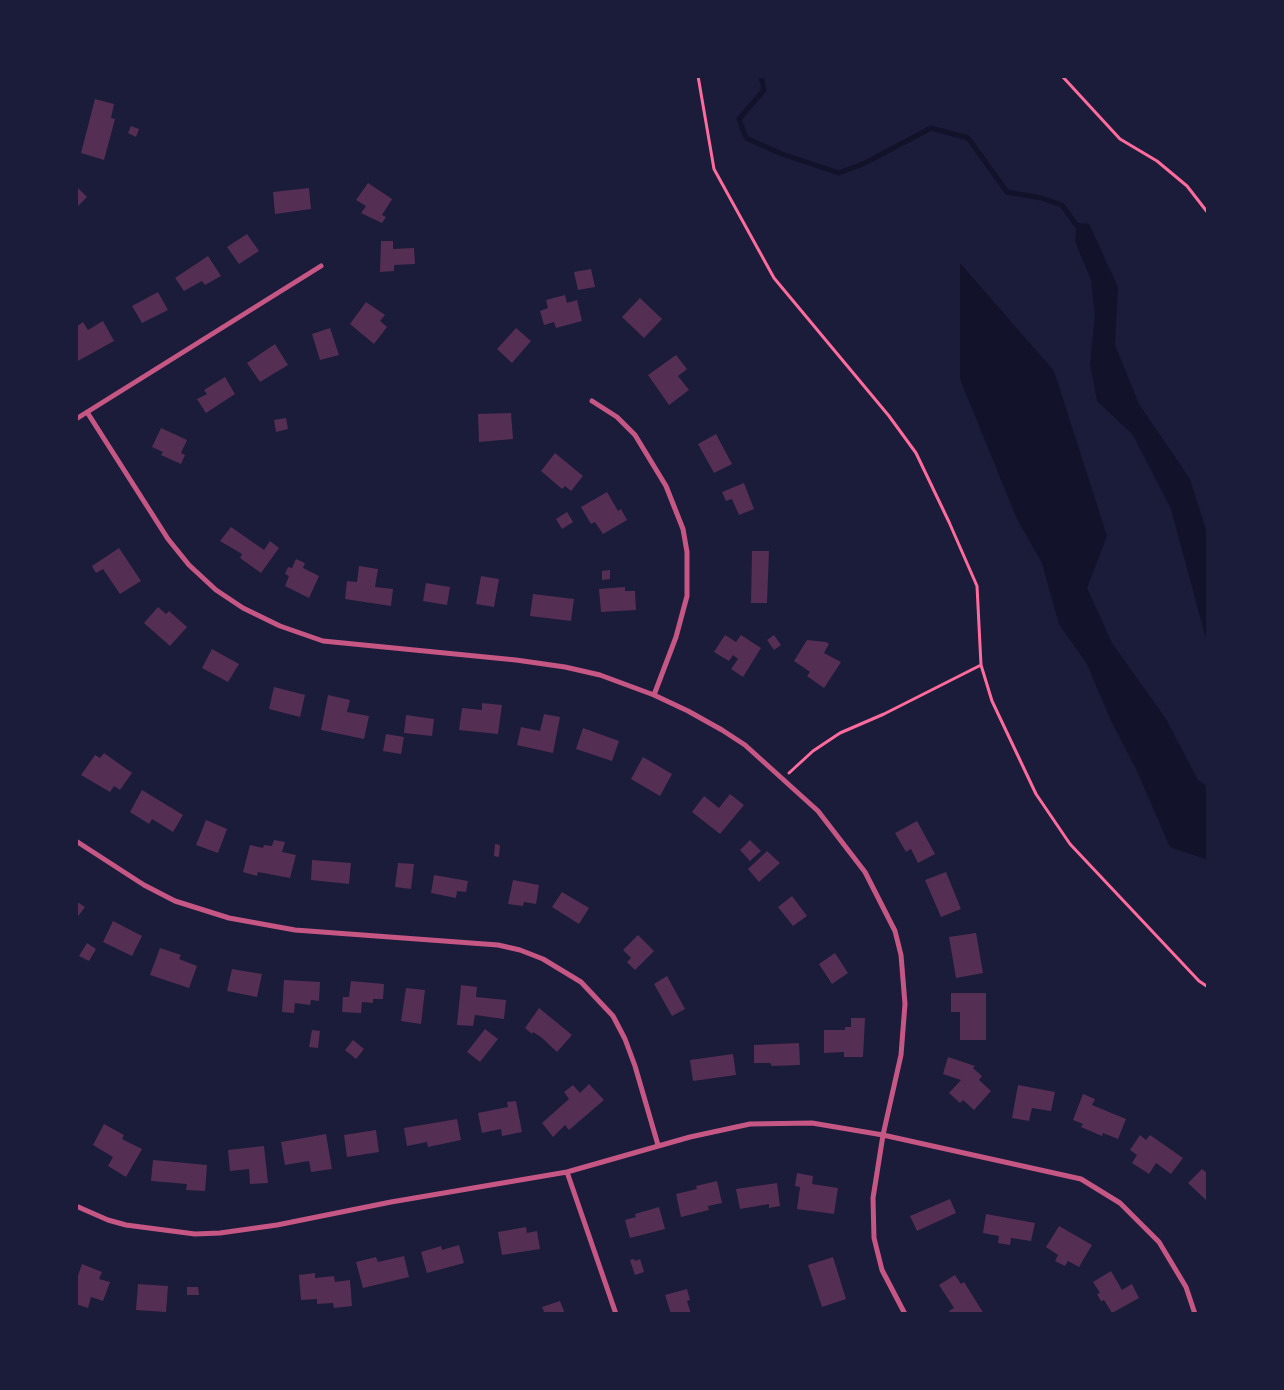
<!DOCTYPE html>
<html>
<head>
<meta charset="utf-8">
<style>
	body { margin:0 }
	#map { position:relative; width:1284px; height:1390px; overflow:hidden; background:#1b1b3a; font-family:"Exo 2",sans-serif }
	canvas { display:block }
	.frame { position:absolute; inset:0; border:78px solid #1b1b3a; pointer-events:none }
</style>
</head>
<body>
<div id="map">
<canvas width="1284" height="1390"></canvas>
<div class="frame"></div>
</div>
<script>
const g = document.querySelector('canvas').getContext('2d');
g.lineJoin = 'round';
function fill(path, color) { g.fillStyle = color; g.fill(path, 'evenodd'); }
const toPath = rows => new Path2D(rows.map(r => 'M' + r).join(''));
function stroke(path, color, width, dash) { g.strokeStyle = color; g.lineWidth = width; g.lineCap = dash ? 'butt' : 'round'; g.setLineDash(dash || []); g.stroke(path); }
fill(toPath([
	[1077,223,1089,224,1118,287,1115,345,1139,404,1190,479,1208,536,1208,646,1171,509,1133,435,1097,401,1090,363,1095,317,1091,280,1075,241],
	[960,263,1054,371,1107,536,1087,588,1112,643,1166,719,1198,780,1208,787,1208,860,1170,847,1136,769,1111,721,1087,664,1059,624,1042,563,1017,519,960,379]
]), '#12122b');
stroke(toPath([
	[761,76,764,90,739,119,746,138,782,154,839,173,865,163,931,128,968,138,1007,192,1041,198,1062,205,1080,230]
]), '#12122b', 5);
fill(toPath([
	[95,99,114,104,111,118,115,119,104,160,81,153],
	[131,126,139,129,136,137,128,133],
	[368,183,392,199,382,215,386,217,382,223,361,213,366,206,356,200],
	[76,186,87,197,76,208],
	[309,188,311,209,275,214,273,192],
	[247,234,259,251,239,264,227,247],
	[381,241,393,241,393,249,414,248,415,264,394,265,394,271,380,272],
	[208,256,221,276,205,285,202,281,184,291,175,278],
	[591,269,595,287,578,290,574,272],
	[158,292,168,310,142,323,132,306],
	[565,295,567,303,577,300,582,321,556,328,554,322,544,325,540,311,548,308,546,300],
	[640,298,662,319,644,338,622,317],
	[366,302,385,315,380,321,387,327,374,344,350,324],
	[103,321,114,341,76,362,76,327,83,322,88,330],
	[330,328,339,355,320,360,312,334],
	[516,328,531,341,512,363,497,349],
	[275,344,288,365,260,382,247,363],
	[676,355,687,369,678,376,689,390,669,405,648,375],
	[225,377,235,394,206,413,197,399,207,394,204,390],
	[511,413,513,439,479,442,478,414],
	[286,418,288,429,276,432,274,420],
	[161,428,187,440,181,453,185,455,181,464,161,455,163,452,152,447],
	[716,434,732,464,714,473,698,444],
	[555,453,583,476,571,491,565,486,562,489,541,471],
	[744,483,754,509,739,515,732,499,726,501,722,492],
	[607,492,618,511,621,509,627,520,603,534,595,522,591,524,581,507],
	[567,512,573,522,562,529,556,519],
	[231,527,264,550,270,541,279,548,261,573,240,558,242,554,220,541],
	[119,548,141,581,120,594,103,569,96,573,92,566],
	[752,551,769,551,767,603,751,603],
	[296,559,305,563,303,568,319,576,309,598,285,586,289,576,285,574,288,567,292,568],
	[359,566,378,569,375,587,393,589,391,606,345,599,347,581,357,582],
	[610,570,610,579,602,580,602,571],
	[481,576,499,579,494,607,476,604],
	[426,583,450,587,447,605,423,601],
	[625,587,625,591,635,591,636,610,601,612,599,589],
	[533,594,574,599,571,621,530,616],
	[158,607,166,614,169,611,187,627,170,646,144,623],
	[725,635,736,642,741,635,761,648,743,677,731,669,738,659,733,655,729,661,714,652],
	[774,635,781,645,774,650,767,640],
	[807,640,826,642,829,644,824,653,841,662,824,688,807,676,810,672,794,661],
	[212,649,239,664,228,682,202,668],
	[274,687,305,695,300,717,269,709],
	[328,695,350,700,347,712,369,716,364,739,321,730],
	[482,703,502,705,498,734,459,730,462,708,482,710],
	[544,714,560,717,553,753,517,745,521,727,540,731],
	[406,715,434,719,432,736,404,733],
	[583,728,619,741,612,761,576,749],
	[386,734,404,737,401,754,383,751],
	[104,753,132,773,120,790,114,786,110,792,81,775,95,755,100,758],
	[643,757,672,774,660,796,631,779],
	[142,790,183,815,173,832,152,819,149,824,130,812],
	[730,794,744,805,720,834,692,812,704,796,719,808],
	[206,820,227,829,218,853,196,845],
	[917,821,935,854,918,863,911,849,906,852,895,833],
	[274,840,285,842,282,852,296,855,290,878,258,872,257,876,243,872,250,845,263,848,264,845,272,846],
	[750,840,761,851,750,861,740,850],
	[495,844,500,845,499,857,494,856],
	[767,851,780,863,759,882,748,869],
	[312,860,351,863,349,884,311,880],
	[398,863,414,864,411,889,395,887],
	[946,872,961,909,941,917,925,880],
	[434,875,468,881,466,892,457,891,456,898,431,893],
	[513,880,539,885,536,904,524,902,523,906,508,904],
	[562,892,589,908,579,924,552,907],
	[792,896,807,916,793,926,778,907],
	[76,901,85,907,76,919],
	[113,921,142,936,132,956,103,942],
	[976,933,983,973,956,978,949,937],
	[638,935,654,951,635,970,627,962,631,958,623,950],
	[87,943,96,949,89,961,79,956],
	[160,948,181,955,179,959,197,966,189,988,150,975],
	[835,953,848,973,832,984,819,964],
	[232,969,262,974,257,997,227,991],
	[667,976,685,1009,672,1016,654,984],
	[284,980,320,982,319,1001,311,1000,310,1005,295,1003,294,1013,282,1012],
	[351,981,384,984,383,999,373,999,373,1003,362,1002,361,1013,342,1012,343,997,349,997],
	[461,985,477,987,476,997,506,1000,504,1019,475,1015,473,1026,457,1025],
	[406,988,425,990,421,1024,401,1021],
	[951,993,986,993,986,1040,960,1040,960,1012,951,1012],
	[539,1008,572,1035,557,1052,541,1037,533,1032,532,1034,525,1028],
	[851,1018,865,1018,863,1057,844,1057,844,1052,824,1053,824,1030,845,1030,845,1027,851,1027],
	[485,1029,498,1039,480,1062,467,1052],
	[312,1030,320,1031,318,1048,309,1047],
	[353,1040,364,1049,356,1059,345,1050],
	[799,1043,800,1065,772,1066,770,1063,754,1063,754,1045],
	[733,1054,736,1075,693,1081,690,1060],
	[948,1057,975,1066,973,1068,982,1076,979,1080,991,1091,974,1110,963,1100,960,1103,949,1093,961,1080,943,1074],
	[589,1084,604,1100,569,1130,565,1125,553,1137,542,1123,569,1099,564,1092,573,1085,580,1093],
	[1018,1085,1055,1092,1051,1111,1032,1108,1029,1121,1012,1118],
	[1083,1094,1095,1099,1092,1105,1126,1119,1118,1139,1103,1133,1102,1136,1081,1127,1083,1124,1073,1120],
	[516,1101,522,1132,502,1136,501,1129,482,1133,478,1113,508,1107,507,1102],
	[457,1119,461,1140,428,1147,427,1142,407,1146,404,1128],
	[104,1124,124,1135,122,1139,142,1149,126,1177,108,1166,113,1157,93,1145],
	[376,1130,379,1152,347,1157,344,1135],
	[326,1134,332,1169,311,1172,309,1161,285,1165,281,1142],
	[1140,1135,1146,1140,1150,1135,1183,1158,1171,1174,1156,1163,1149,1174,1132,1163,1137,1155,1130,1150],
	[264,1146,268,1183,250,1184,249,1169,230,1171,228,1150],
	[153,1160,207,1165,205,1191,186,1190,187,1184,151,1181],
	[1202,1169,1208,1174,1208,1202,1188,1183],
	[797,1173,813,1176,812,1184,838,1188,834,1214,797,1209,800,1187,795,1186],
	[717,1181,722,1203,708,1206,709,1210,681,1217,676,1194,697,1189,696,1186],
	[777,1183,780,1206,769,1208,769,1204,740,1209,736,1189],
	[950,1199,956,1213,917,1231,910,1216],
	[659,1207,665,1229,630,1238,625,1220,636,1217,635,1214],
	[986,1214,1035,1223,1031,1241,1011,1238,1010,1245,998,1243,999,1236,983,1233],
	[1059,1226,1092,1245,1079,1267,1068,1261,1065,1266,1055,1261,1058,1255,1046,1247],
	[526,1227,527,1233,537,1231,540,1249,502,1255,498,1232],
	[459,1245,464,1263,427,1273,421,1252,441,1246,442,1250],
	[404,1256,409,1277,363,1288,356,1262,376,1257,378,1262],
	[833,1257,846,1299,822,1307,808,1265],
	[634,1259,635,1261,640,1259,644,1272,635,1275,630,1260],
	[82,1264,102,1272,99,1279,110,1282,103,1301,91,1297,88,1308,76,1304,76,1281],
	[1111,1271,1122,1290,1132,1284,1139,1298,1112,1313,1104,1300,1101,1301,1097,1294,1100,1293,1093,1282],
	[315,1273,315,1278,334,1276,335,1282,350,1280,352,1306,334,1308,333,1303,317,1304,317,1299,301,1300,299,1275],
	[955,1275,961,1284,964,1282,984,1314,951,1314,949,1311,954,1308,939,1285],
	[138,1284,168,1286,166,1312,136,1310],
	[187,1287,198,1287,199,1295,187,1295],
	[687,1289,690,1300,687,1301,691,1314,671,1314,665,1295],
	[560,1301,565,1314,545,1314,542,1307]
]), '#542f53');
stroke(toPath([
	[698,76,714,169,774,278,889,416,916,453,949,522,977,586,981,665,992,701,1036,794,1070,844,1199,981,1208,987],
	[1062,76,1120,139,1157,161,1187,186,1208,213],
	[789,773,813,751,840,733,884,714,981,665]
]), '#ff6b9d', 3);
stroke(toPath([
	[592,401,617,417,635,435,666,486,683,529,687,552,687,596,676,637,654,695],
	[76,419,321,266],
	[76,841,144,885,175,901,229,918,295,930,498,945,520,950,543,959,581,982,613,1016,625,1039,635,1066,658,1145],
	[567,1172,616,1314],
	[76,1206,108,1220,126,1225,195,1234,220,1233,277,1225,391,1202,567,1172,690,1137,750,1124,812,1123,883,1135,901,1055,905,1004,901,955,895,931,865,872,818,811,745,745,722,730,688,711,654,695,600,675,565,667,516,660,323,641,280,626,243,608,216,590,189,565,168,539,87,412],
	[905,1314,882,1270,874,1238,873,1198,883,1135,1081,1179,1120,1203,1159,1242,1186,1287,1195,1314]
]), '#c65784', 5);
</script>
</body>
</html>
